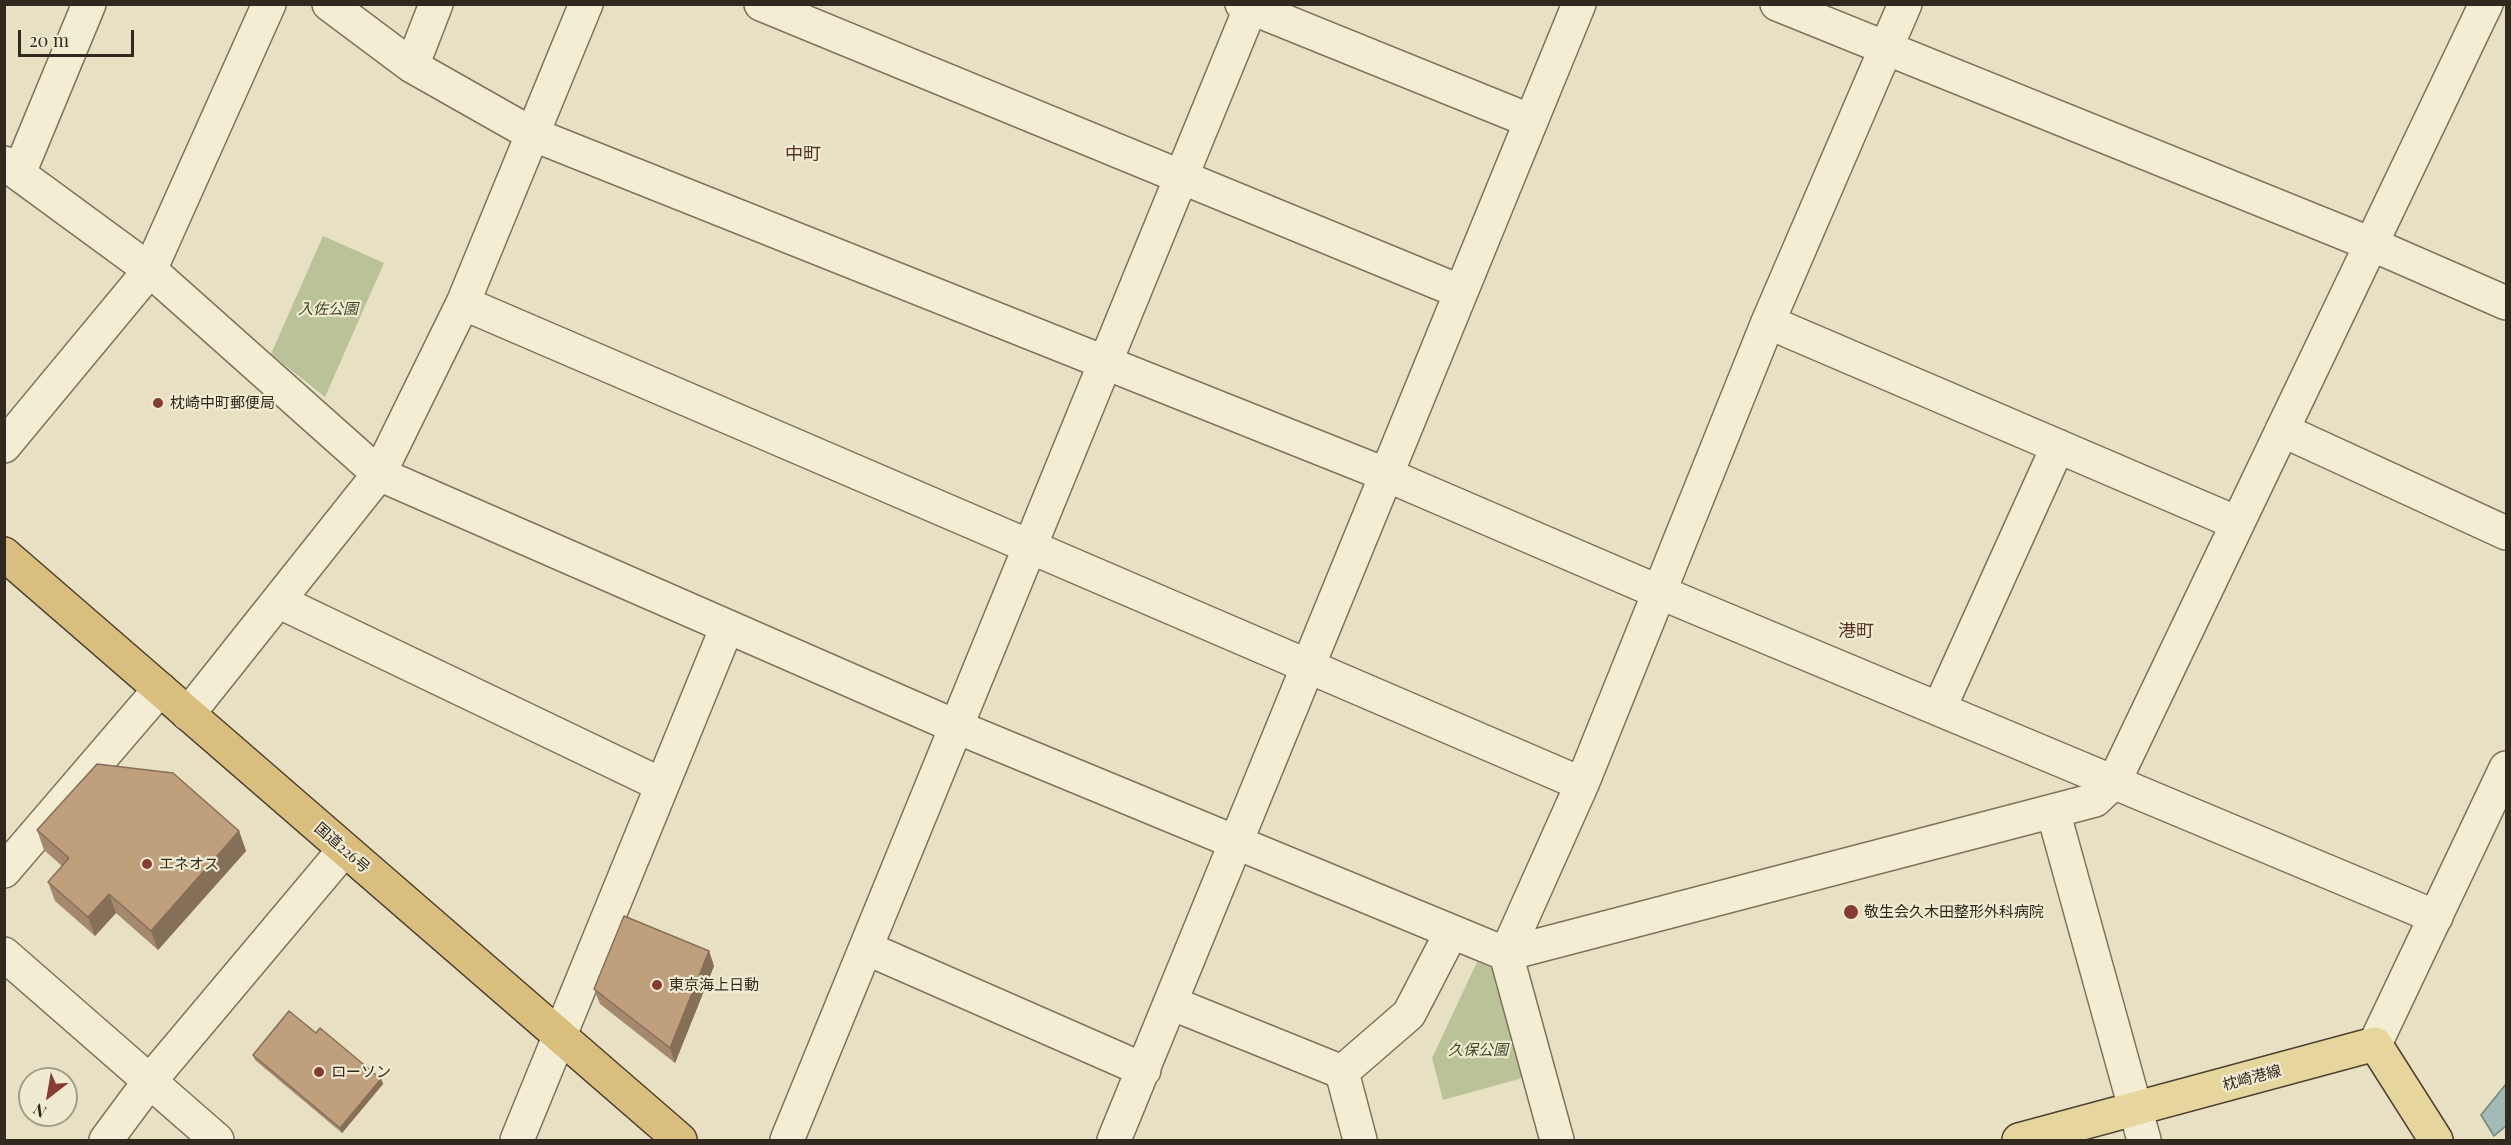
<!DOCTYPE html>
<html>
<head>
<meta charset="utf-8">
<style>
	body { margin:0 }
	#map { position:relative; width:2511px; height:1145px; overflow:hidden; background:#e7e0c2; font-family:"Playfair Display",serif }
	canvas { display:block }
	.frame { position:absolute; inset:0; border:6px solid #31291e; pointer-events:none }
	.north { position:absolute; left:18px; top:1067px; width:60px; height:60px; box-sizing:border-box; background:#f0ead1; border:2px solid #a49d89; border-radius:50%; rotate:211deg; font-size:16px; font-weight:700; line-height:24px; text-align:center; color:#31291e }
	.north::after { content:''; display:block; margin:auto; width:21px; height:27px; background:#863b34; clip-path:polygon(50% 0,100% 100%,50% 72%,0 100%) }
	.scale { position:absolute; left:18px; top:30px; width:116px; height:27px; box-sizing:border-box; border:3px solid #31291e; border-top:0; padding-left:8px; font-size:18px; line-height:21px; white-space:nowrap; color:#31291e; -webkit-text-stroke:4px #f0ead1; paint-order:stroke }
</style>
</head>
<body>
<div id="map">
<canvas width="2511" height="1145"></canvas>
<div class="frame"></div>
<div class="north">N</div>
<div class="scale">20 m</div>
</div>
<script>
const g = document.querySelector('canvas').getContext('2d');
g.lineJoin = 'round';
function fill(path, color) { g.fillStyle = color; g.fill(path, 'evenodd'); }
const toPath = rows => new Path2D(rows.map(r => 'M' + r).join(''));
function stroke(path, color, width, dash) { g.strokeStyle = color; g.lineWidth = width; g.lineCap = dash ? 'butt' : 'round'; g.setLineDash(dash || []); g.stroke(path); }
function write(font, color, halo, rows, align = 'center') {
  g.font = font + ' "Playfair Display","Noto Sans JP",serif'; g.lineWidth = 4.5; g.setLineDash([]); g.textBaseline = 'middle'; g.strokeStyle = halo; g.fillStyle = color; for (const [text, x, y, turn = 0] of rows) {
    g.save(); g.translate(x, y); g.rotate((+turn || 0) * Math.PI / 180); g.textAlign = isNaN(turn) ? turn : align; if (halo) g.strokeText(text, 0, 0); g.fillText(text, 0, 0); g.restore();
  }
}
fill(toPath([
	[323,236,384,263,325,397,271,354],
	[1477,962,1496,970,1526,1077,1443,1100,1432,1058]
]), '#bac398');
const water = toPath([
	[2506,1084,2506,1126,2494,1136,2481,1115,2506,1084]
]);
fill(water, '#a4bab6');
stroke(water, '#6d8783', 1.5);
const minor = toPath([
	[329,4,412,66,532,134,1387,475,1659,592,2436,917],
	[761,4,1461,292],
	[1242,4,1531,121],
	[1777,4,2371,244,2506,303],
	[412,66,436,4],
	[4,163,150,270,379,474,957,727,1506,954,2095,800,2114,782,2486,4],
	[19,173,89,4],
	[463,303,1582,784],
	[1768,322,2237,523],
	[2282,430,2506,533],
	[278,601,662,785],
	[1939,709,2058,446],
	[188,714,379,474,463,303,586,4],
	[2053,811,2144,1140],
	[4,871,160,689],
	[866,948,1144,1070],
	[4,954,217,1140],
	[1171,1003,1342,1072,1360,1140],
	[1342,1072,1409,1014,1451,933],
	[106,1140,149,1082,344,850],
	[517,1140,727,627],
	[787,1140,1252,4],
	[1114,1140,1579,4],
	[1557,1140,1506,954,1582,784,1768,322,1905,4]
]);
const tertiary = toPath([
	[4,446,150,270,269,4],
	[2375,1044,2506,768]
]);
const primary = toPath([
	[2019,1140,2375,1044,2436,1140]
]);
const trunk = toPath([
	[4,554,680,1140]
]);
stroke(minor, '#7f725c', 36);
stroke(tertiary, '#7f725c', 36);
stroke(primary, '#4d4030', 36);
stroke(trunk, '#4d4030', 36);
stroke(minor, '#f3edd4', 33);
stroke(tertiary, '#f3edd4', 33);
stroke(primary, '#e6d69e', 33);
stroke(trunk, '#d9be7e', 33);
fill(toPath([
	[37,830,239,831,246,851,158,950,116,913,95,936,55,901,48,882,62,866,44,850],
	[709,951,714,966,675,1063,600,1004,594,989],
	[316,1033,381,1079,383,1084,342,1133,255,1060,253,1055]
]), '#a5896c');
fill(toPath([
	[239,831,246,851,158,950,151,931],
	[109,894,116,913,95,936,88,917],
	[709,951,714,966,675,1063,670,1048],
	[381,1079,383,1084,342,1133,340,1128]
]), '#866f58');
const building = toPath([
	[97,764,173,773,239,831,151,931,109,894,88,917,48,882,69,858,37,830,97,764],
	[624,916,709,951,670,1048,594,989,624,916],
	[289,1011,316,1033,320,1028,381,1079,340,1128,253,1055,289,1011]
]);
fill(building, '#c09f7d');
stroke(building, '#866f58', 1.5);
for (const [x, y, r, color] of [
	[158,403,6,"#863b34"],
	[147,864,6,"#863b34"],
	[1851,912,8,"#863b34"],
	[657,985,6,"#863b34"],
	[319,1072,6,"#863b34"]
]) { const dot = new Path2D(); dot.arc(x, y, r, 0, 2 * Math.PI); g.fillStyle = color; g.fill(dot); stroke(dot, '#f0ead1', 2); }
write('italic 15px', '#3e4a27', '#f0ead1', [
	["入佐公園",328,309],
	["久保公園",1478,1050]
]);
write('15px', '#31291e', '#f0ead1', [
	["枕崎中町郵便局",170,403],
	["エネオス",159,864],
	["敬生会久木田整形外科病院",1864,912],
	["東京海上日動",669,985],
	["ローソン",331,1072]
], 'left');
write('15px', '#31291e', '#f0ead1', [
	["国道226号",342,848,41],
	["枕崎港線",2252,1078,-15]
]);
write('18px', '#573323', '#f0ead1', [
	["中町",803,154],
	["港町",1856,631]
]);
</script>
</body>
</html>
